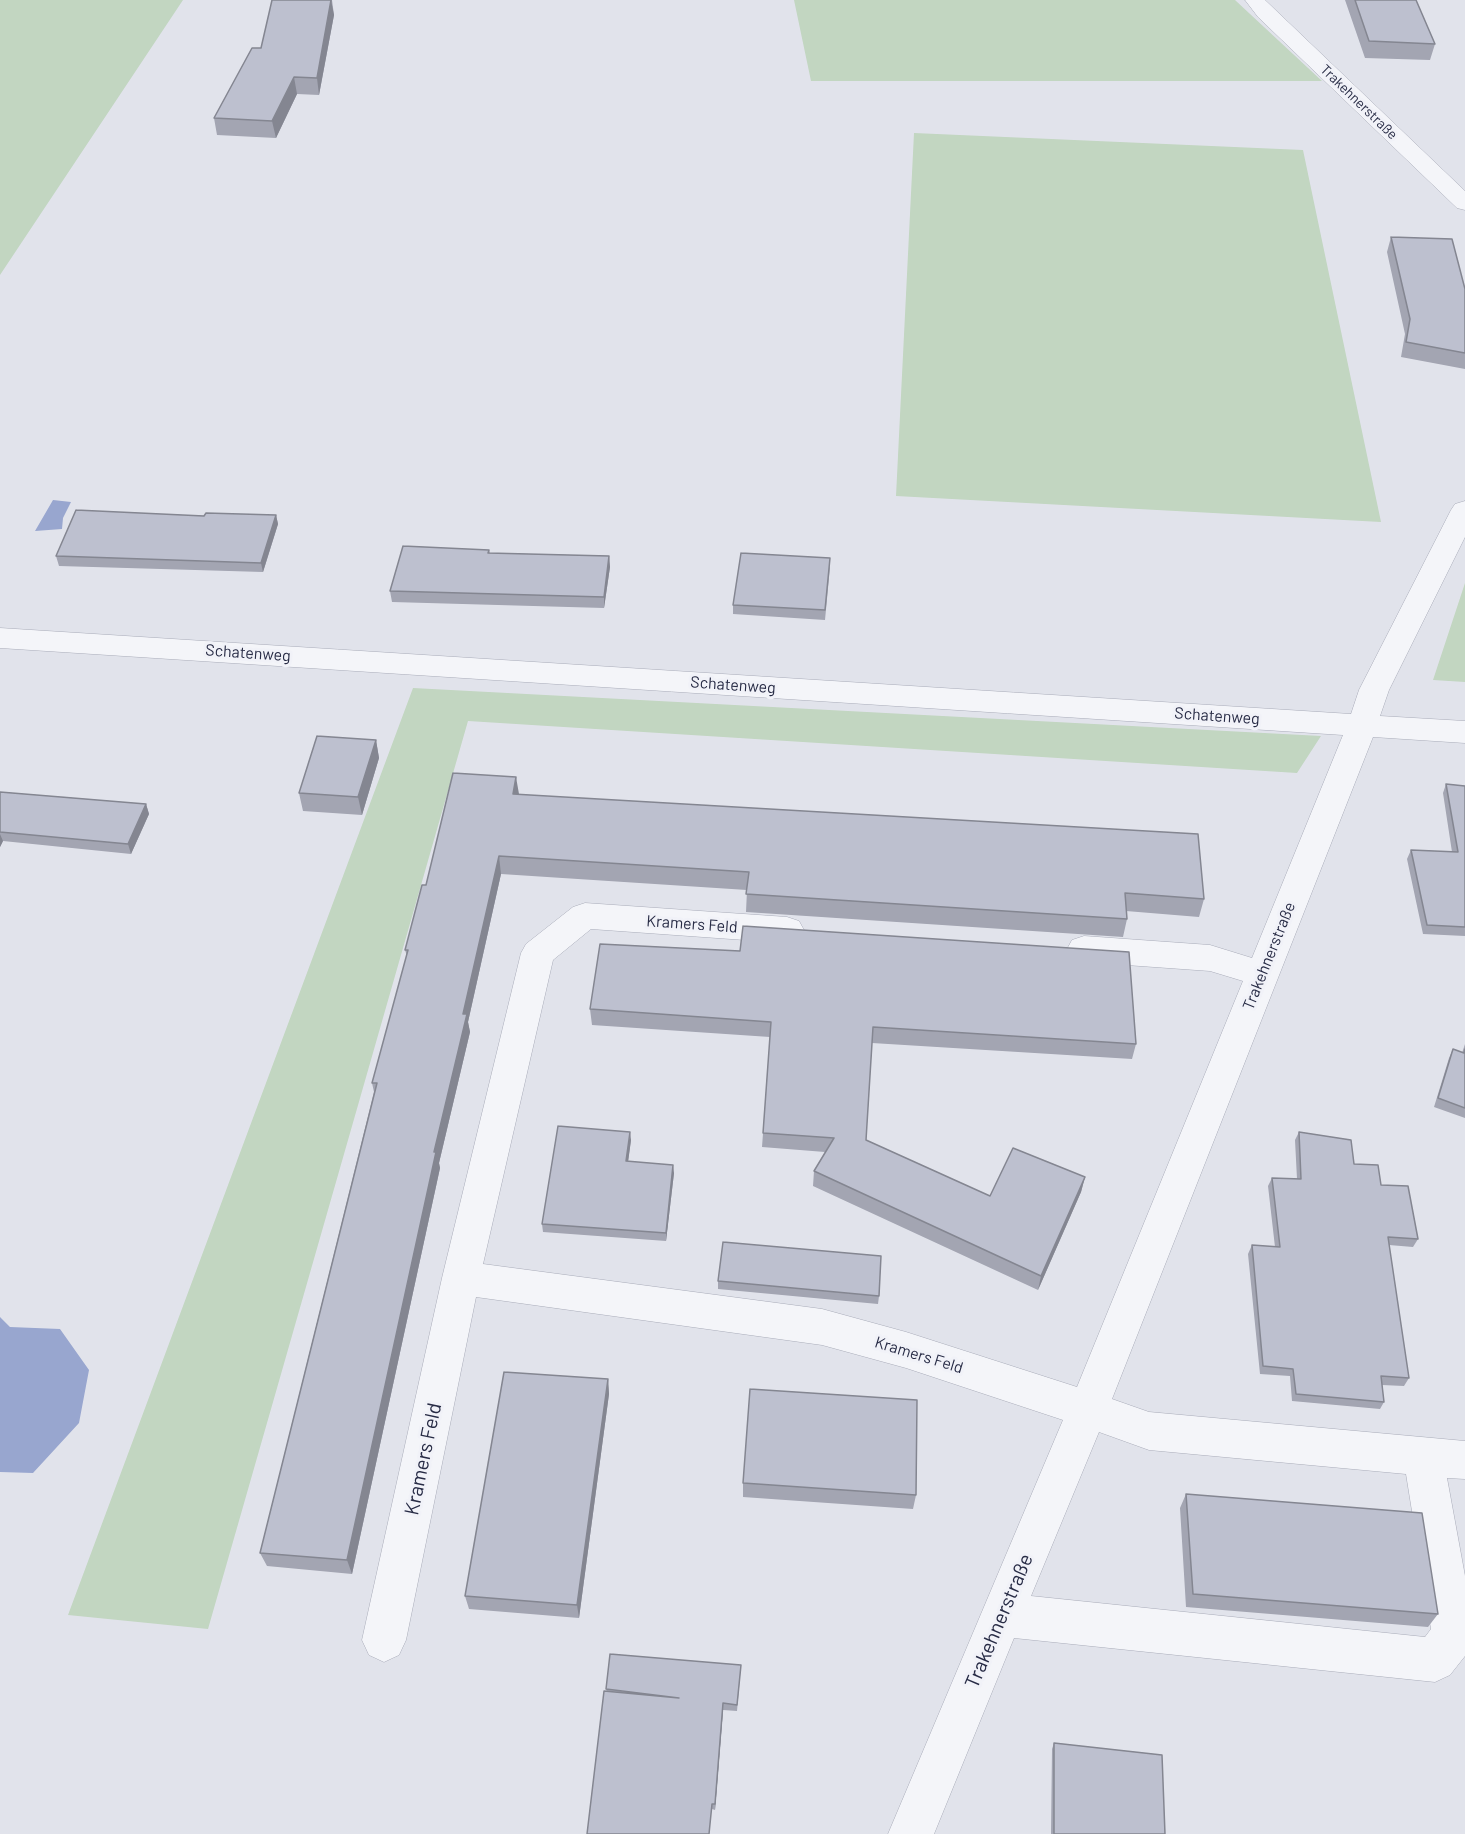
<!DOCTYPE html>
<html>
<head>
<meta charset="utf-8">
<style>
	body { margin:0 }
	canvas { display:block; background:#e1e3eb }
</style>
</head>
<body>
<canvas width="1465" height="1834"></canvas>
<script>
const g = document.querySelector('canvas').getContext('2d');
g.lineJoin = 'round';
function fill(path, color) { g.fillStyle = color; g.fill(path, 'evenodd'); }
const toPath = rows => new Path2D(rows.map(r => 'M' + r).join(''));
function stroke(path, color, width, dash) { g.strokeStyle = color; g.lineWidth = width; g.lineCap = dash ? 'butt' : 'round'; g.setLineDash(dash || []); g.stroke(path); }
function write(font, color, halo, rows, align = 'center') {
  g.font = font + ' Barlow,sans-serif'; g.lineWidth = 6; g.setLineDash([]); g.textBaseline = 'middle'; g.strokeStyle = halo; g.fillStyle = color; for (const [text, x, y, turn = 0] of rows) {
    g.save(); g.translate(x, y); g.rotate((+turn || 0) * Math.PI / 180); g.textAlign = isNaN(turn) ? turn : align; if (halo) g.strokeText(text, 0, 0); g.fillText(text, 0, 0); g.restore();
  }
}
fill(toPath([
	[0,0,183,0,0,275],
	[794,0,1235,0,1322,81,811,81],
	[914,133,1303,150,1381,522,896,496],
	[1465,583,1465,682,1433,680],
	[413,688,1321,736,1297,773,468,721,208,1629,68,1615]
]), '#c2d6c1');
fill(toPath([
	[53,500,71,502,63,518,62,529,35,531],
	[0,1317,10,1327,60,1329,89,1370,79,1423,33,1473,0,1472]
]), '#98a6cf');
const minor = toPath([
	[1245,0,1265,0,1465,191,1465,210,1457,208,1258,17,1245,0],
	[1465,501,1465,537,1389,690,1380,716,1465,721,1465,743,1373,737,1112,1399,1149,1412,1465,1441,1465,1479,1447,1478,1465,1576,1465,1656,1450,1675,1435,1682,1014,1638,934,1834,888,1834,1063,1420,906,1368,822,1345,476,1297,406,1640,399,1655,384,1662,369,1655,362,1640,442,1278,521,953,526,944,573,907,585,903,787,917,799,921,804,930,799,939,787,943,591,929,553,960,483,1264,822,1309,906,1332,1077,1387,1243,981,1210,971,1084,962,1072,958,1067,949,1072,940,1084,936,1210,945,1252,958,1343,735,0,648,0,628,1351,714,1359,690,1451,510,1455,504,1465,501],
	[1099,1432,1149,1450,1406,1474,1431,1629,1425,1637,1031,1596,1099,1432]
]);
stroke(minor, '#a9acb9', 1);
fill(minor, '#f4f5f9');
fill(toPath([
	[272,0,332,0,334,15,319,95,297,94,276,138,217,135,214,118,261,48],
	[1345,0,1416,0,1435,44,1430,60,1365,58],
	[1391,237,1465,289,1465,369,1401,357,1405,334,1387,252],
	[276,515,278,524,263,572,59,566,56,556,204,516],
	[489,550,490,553,609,556,610,567,604,608,392,602,390,591],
	[830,567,825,620,733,614,733,605],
	[376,740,379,758,362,815,303,811,299,793],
	[1446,784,1465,786,1465,936,1423,934,1407,859,1411,850,1452,852,1443,793],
	[0,792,146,804,149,814,131,854,3,841,0,847],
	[519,795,1204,899,1199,917,1126,911,1127,919,1123,937,746,912,747,890,501,874,468,1022,470,1032,439,1163,440,1168,352,1574,267,1566,260,1553,374,1092,372,1083,407,956,405,950],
	[590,1009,1136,1044,1132,1059,872,1043,866,1140,990,1196,1085,1177,1081,1192,1038,1290,813,1186,814,1171,825,1152,762,1147,770,1037,592,1025],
	[1465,1044,1465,1118,1434,1107,1449,1058,1453,1049,1462,1053],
	[1299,1132,1354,1164,1381,1185,1418,1239,1413,1247,1389,1245,1409,1378,1404,1386,1382,1385,1384,1402,1380,1409,1292,1401,1290,1376,1260,1374,1248,1254,1252,1245,1275,1247,1268,1186,1272,1178,1297,1179,1295,1140],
	[631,1140,628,1161,674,1173,666,1241,543,1232,542,1224],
	[718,1281,879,1296,878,1304,718,1289],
	[608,1379,609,1394,579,1618,469,1609,465,1596],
	[743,1483,916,1495,913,1509,743,1497],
	[1186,1494,1438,1614,1428,1627,1186,1607,1180,1508],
	[741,1665,737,1711,723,1710,715,1810,712,1809,607,1692,606,1689],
	[1054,1743,1165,1834,1051,1834,1052,1749]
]), '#a3a5b2');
fill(toPath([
	[331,0,334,15,319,95,317,78],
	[294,77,297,94,276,138,272,121],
	[276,515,278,524,263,572,261,563],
	[609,556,610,567,604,608,604,597],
	[376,740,379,758,362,815,358,797],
	[516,777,519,794,513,794],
	[146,804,149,814,131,854,128,844],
	[0,834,3,841,0,847],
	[499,856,501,874,468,1022,470,1032,439,1163,440,1168,352,1574,347,1560,463,1014],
	[630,1132,631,1140,627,1170,626,1161],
	[673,1165,674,1173,666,1241,666,1233],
	[1085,1177,1081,1192,1038,1290,1041,1276],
	[608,1379,609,1394,579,1618,577,1605],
	[723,1703,723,1710,715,1810,715,1804]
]), '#848691');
const building = toPath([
	[272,0,331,0,317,78,294,77,272,121,214,118,252,48,261,48,272,0],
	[1355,0,1416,0,1435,44,1369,41,1355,0],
	[1391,237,1452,239,1465,289,1465,353,1406,342,1410,319,1391,237],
	[76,510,204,516,206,513,276,515,261,563,56,556,76,510],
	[403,546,489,550,488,553,609,556,604,597,390,591,403,546],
	[741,553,830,558,825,610,733,605,741,553],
	[317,736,376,740,358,797,299,793,317,736],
	[453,773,516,777,513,794,1198,834,1204,899,1125,893,1127,919,746,894,749,872,499,856,463,1014,467,1014,434,1152,436,1152,347,1560,260,1553,377,1083,372,1083,408,950,405,950,422,885,426,885,453,773],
	[1446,784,1465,786,1465,927,1427,925,1411,850,1458,852,1446,784],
	[0,792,146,804,128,844,0,832,0,792],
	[743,926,1129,952,1136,1044,873,1027,866,1140,990,1196,1013,1148,1085,1177,1041,1276,814,1171,834,1138,763,1133,771,1022,590,1009,600,944,740,951,743,926],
	[1453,1049,1464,1053,1465,1049,1465,1108,1438,1098,1453,1049],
	[558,1126,630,1132,626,1161,673,1165,666,1233,542,1224,558,1126],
	[1299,1132,1351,1140,1354,1164,1378,1165,1381,1185,1408,1186,1418,1239,1388,1237,1409,1378,1381,1376,1384,1402,1296,1394,1293,1369,1263,1366,1252,1245,1280,1247,1272,1178,1301,1179,1299,1132],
	[723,1242,881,1256,879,1296,718,1281,723,1242],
	[504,1372,608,1379,577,1605,465,1596,504,1372],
	[750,1389,917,1400,916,1495,743,1483,750,1389],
	[1186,1494,1422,1513,1438,1614,1193,1594,1186,1494],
	[610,1654,741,1665,737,1705,723,1703,715,1804,712,1804,709,1834,587,1834,604,1691,679,1698,606,1689,610,1654],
	[1054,1743,1162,1755,1165,1834,1054,1834,1054,1743]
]);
fill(building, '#bdc0cf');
stroke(building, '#848691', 1.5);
write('14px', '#272b45', '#f1f2f8', [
	["Trakehnerstraße",1359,102,44]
]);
write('16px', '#272b45', '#f1f2f8', [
	["Schatenweg",248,653,4],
	["Schatenweg",733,685,4],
	["Schatenweg",1217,716,4],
	["Kramers Feld",692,924,4],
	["Trakehnerstraße",1269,956,-68],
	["Kramers Feld",919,1355,17]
]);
write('20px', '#272b45', '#f1f2f8', [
	["Kramers Feld",423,1459,-78],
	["Trakehnerstraße",999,1621,-67]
]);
</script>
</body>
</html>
